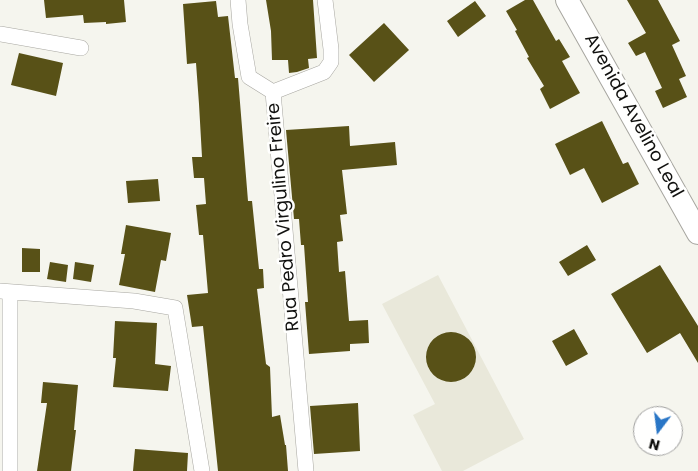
<!DOCTYPE html>
<html>
<head>
<meta charset="utf-8">
<style>
	body { margin:0 }
	#map { position:relative; width:698px; height:471px; overflow:hidden; background:#f5f5ee; font-family:Poppins,sans-serif }
	canvas { display:block }
	.north { position:absolute; left:633px; top:406px; width:50px; height:50px; box-sizing:border-box; background:#fffffe; border:1px solid #9f9f9e; border-radius:50%; rotate:195deg; font-size:14px; font-weight:700; line-height:20px; text-align:center; color:#10100e }
	.north::after { content:''; display:block; margin:auto; width:18px; height:22px; background:#2976c6; clip-path:polygon(50% 0,100% 100%,50% 72%,0 100%) }
</style>
</head>
<body>
<div id="map">
<canvas width="698" height="471"></canvas>
<div class="north">N</div>
</div>
<script>
const g = document.querySelector('canvas').getContext('2d');
g.lineJoin = 'round';
function fill(path, color) { g.fillStyle = color; g.fill(path, 'evenodd'); }
const toPath = rows => new Path2D(rows.map(r => 'M' + r).join(''));
function stroke(path, color, width, dash) { g.strokeStyle = color; g.lineWidth = width; g.lineCap = dash ? 'butt' : 'round'; g.setLineDash(dash || []); g.stroke(path); }
function write(font, color, halo, rows, align = 'center') {
  g.font = font + ' Poppins,sans-serif'; g.lineWidth = 5; g.setLineDash([]); g.textBaseline = 'middle'; g.strokeStyle = halo; g.fillStyle = color; for (const [text, x, y, turn = 0] of rows) {
    g.save(); g.translate(x, y); g.rotate((+turn || 0) * Math.PI / 180); g.textAlign = isNaN(turn) ? turn : align; if (halo) g.strokeText(text, 0, 0); g.fillText(text, 0, 0); g.restore();
  }
}
fill(toPath([
	[438,275,524,439,463,471,442,471,413,415,435,404,382,304]
]), '#e9e8da');
fill(toPath([
	[44,0,124,0,126,22,106,24,106,22,84,23,83,15,46,18],
	[266,0,313,0,317,58,308,59,309,68,297,72,289,73,288,60,272,60,271,31],
	[525,0,533,0,556,41,559,39,570,57,562,61,580,93,550,109,540,89,544,86,527,58,529,57,515,31,517,30,506,11],
	[627,0,658,0,680,41,672,45,686,76,679,79,687,97,663,108,655,91,662,88,645,52,636,56,628,43,646,33],
	[216,1,218,17,228,16,235,78,238,78,248,201,252,201,259,269,263,269,264,288,257,289,266,364,270,367,272,417,280,415,285,445,286,445,288,471,218,471,203,326,192,327,187,295,208,293,203,235,199,235,196,205,206,204,204,178,194,178,192,157,202,157,199,104,196,63,187,64,183,4],
	[475,1,486,16,458,37,447,21],
	[384,23,409,50,374,82,349,55],
	[19,53,63,63,56,96,11,85],
	[602,121,623,164,628,162,639,184,602,203,584,168,570,175,555,144],
	[349,126,350,146,395,142,397,165,342,170,347,214,340,215,343,241,337,242,339,272,345,271,349,321,368,320,369,343,350,344,350,351,309,354,305,302,308,302,304,245,301,245,299,219,294,219,286,130],
	[158,179,160,201,128,203,126,181],
	[126,225,171,233,166,261,161,260,155,292,119,285,125,254,121,254],
	[587,245,596,260,568,276,559,262],
	[22,248,40,249,40,272,22,272],
	[50,262,68,265,66,282,47,279],
	[75,262,94,265,91,282,73,279],
	[660,265,698,326,698,363,680,333,647,353,611,294],
	[115,321,157,323,155,364,171,366,168,391,113,387,116,358,113,358],
	[574,329,588,354,566,366,552,341],
	'426 357a25 25 0 1 1 50 0a25 25 0 1 1-50 0Z',
	[43,382,78,385,74,430,76,430,71,471,37,471,47,403,41,403],
	[358,403,360,451,314,454,310,406],
	[135,449,188,453,187,471,133,471]
]), '#585117');
const minor = toPath([
	[238,0,240,24,249,77,273,92],
	[0,34,81,48],
	[273,92,306,471],
	[273,92,324,72,331,62,331,49,325,0],
	[0,291,134,301,175,308,202,471],
	[10,292,10,471]
]);
const secondary = toPath([
	[567,0,698,233]
]);
stroke(minor, '#a7a6a0', 16);
stroke(secondary, '#a7a6a0', 24);
stroke(minor, '#fff', 15);
stroke(secondary, '#fff', 22);
write('18px', '#10100e', '#fffffe', [
	["Avenida Avelino Leal",633,116,61],
	["Rua Pedro Virgulino Freire",284,217,-95]
]);
</script>
</body>
</html>
